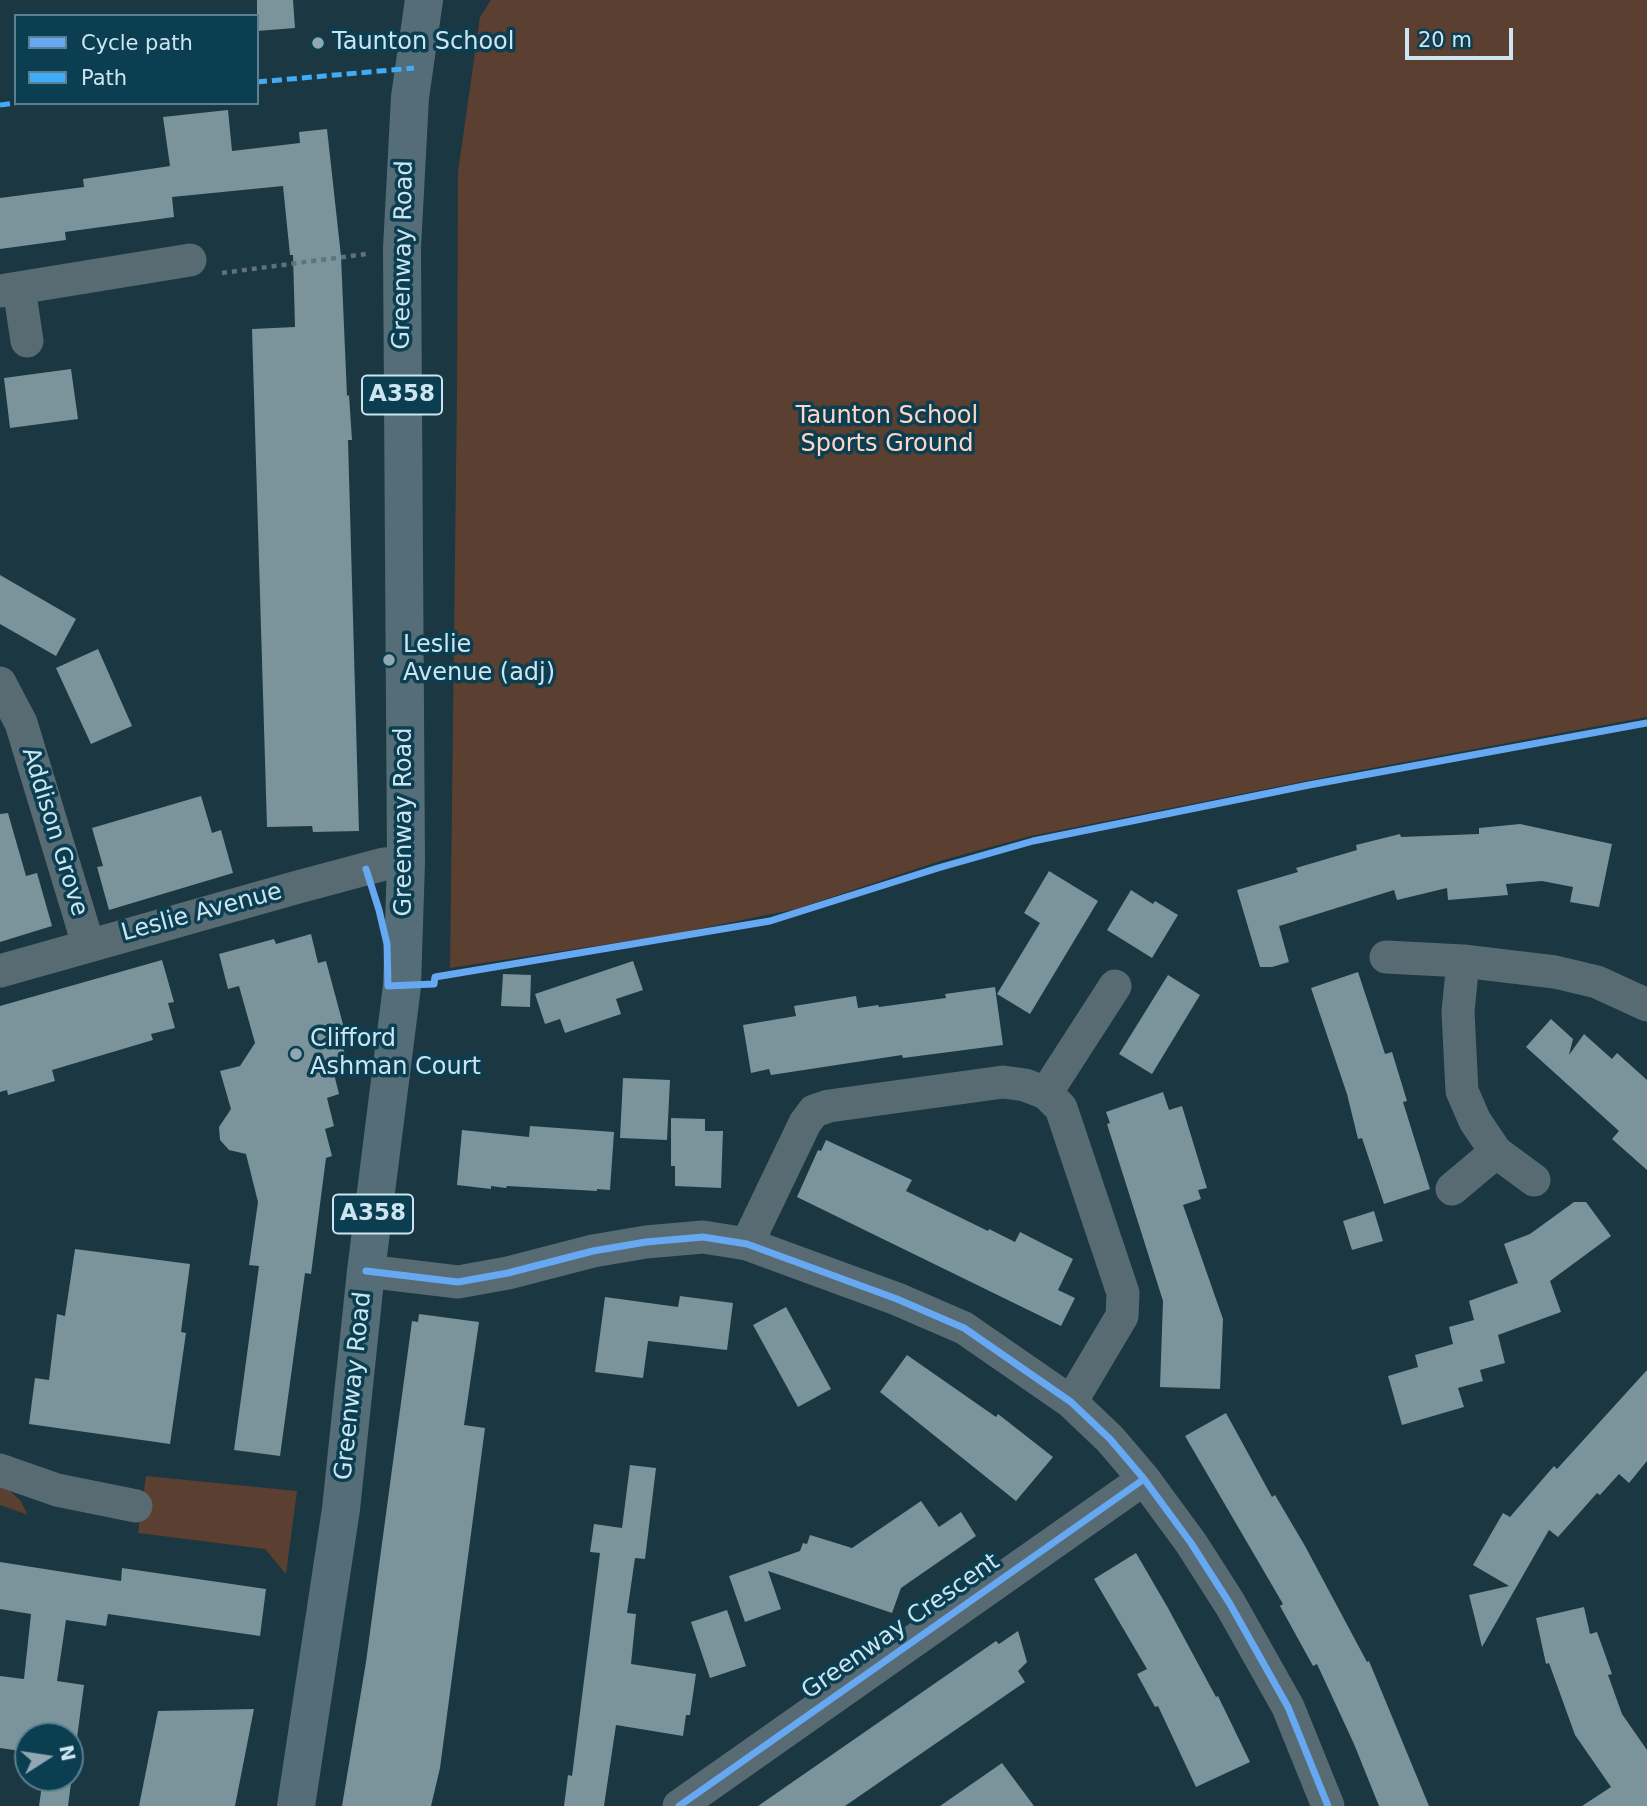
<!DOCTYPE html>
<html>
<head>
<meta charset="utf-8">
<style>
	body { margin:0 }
	#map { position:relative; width:1647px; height:1806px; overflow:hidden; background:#1b3742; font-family:"DejaVu Sans",sans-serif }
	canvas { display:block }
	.legend { position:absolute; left:14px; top:14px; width:245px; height:91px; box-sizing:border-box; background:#0c3e51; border:2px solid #598191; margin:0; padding:9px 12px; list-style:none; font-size:21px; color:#cde5f1 }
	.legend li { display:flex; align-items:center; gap:14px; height:35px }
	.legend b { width:35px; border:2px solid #598191 }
	.north { position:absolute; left:14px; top:1722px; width:70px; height:70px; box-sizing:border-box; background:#0c3e51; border:2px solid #598191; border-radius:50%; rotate:78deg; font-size:19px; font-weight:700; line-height:28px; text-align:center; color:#cde5f1 }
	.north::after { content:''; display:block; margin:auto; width:24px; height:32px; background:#8fa8b4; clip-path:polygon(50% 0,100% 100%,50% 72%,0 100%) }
	.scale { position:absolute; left:1405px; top:28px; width:108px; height:32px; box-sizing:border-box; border:4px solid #cde5f1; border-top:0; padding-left:9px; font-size:21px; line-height:24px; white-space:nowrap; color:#cde5f1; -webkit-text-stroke:5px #0c3e51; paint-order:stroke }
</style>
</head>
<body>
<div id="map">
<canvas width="1647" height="1806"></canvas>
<ul class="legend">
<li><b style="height:9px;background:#66a8f1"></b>Cycle path</li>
<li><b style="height:9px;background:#42abf6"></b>Path</li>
</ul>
<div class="north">N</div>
<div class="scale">20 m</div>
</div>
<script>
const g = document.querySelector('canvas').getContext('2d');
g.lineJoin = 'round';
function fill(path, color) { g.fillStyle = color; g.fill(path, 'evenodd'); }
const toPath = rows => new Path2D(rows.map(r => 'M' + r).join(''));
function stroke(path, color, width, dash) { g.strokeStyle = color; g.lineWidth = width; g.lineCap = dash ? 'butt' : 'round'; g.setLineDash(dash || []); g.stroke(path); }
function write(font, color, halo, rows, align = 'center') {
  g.font = font + ' "DejaVu Sans",sans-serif'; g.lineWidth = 7; g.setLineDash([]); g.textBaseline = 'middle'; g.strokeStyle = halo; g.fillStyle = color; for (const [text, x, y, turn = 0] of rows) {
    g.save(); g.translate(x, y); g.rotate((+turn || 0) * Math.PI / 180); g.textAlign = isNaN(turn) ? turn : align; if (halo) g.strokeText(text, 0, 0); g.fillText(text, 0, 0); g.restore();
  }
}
fill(toPath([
	[491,0,1647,0,1647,717,1351,772,1031,836,943,860,796,909,674,934,450,968,457,392,458,172,480,17],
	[146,1476,297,1491,286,1574,265,1549,138,1533],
	[0,1482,20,1500,28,1515,0,1505]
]), '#5b3f30');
fill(toPath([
	[257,0,293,0,295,28,257,31],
	[228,110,232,151,300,143,299,132,327,129,341,256,347,396,349,395,352,440,348,440,359,831,313,832,312,826,267,827,252,329,295,327,293,255,290,255,283,186,172,197,174,217,65,232,66,240,0,249,0,198,84,187,83,179,170,166,163,117],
	[71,369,78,419,10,428,4,378],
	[0,575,76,619,56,656,0,624],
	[98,649,132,726,91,744,56,668],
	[201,796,212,833,221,830,233,873,109,910,97,867,103,866,92,828],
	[8,813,26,876,37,873,52,926,0,942,0,814],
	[1520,824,1612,844,1599,907,1570,902,1573,887,1542,881,1506,884,1508,895,1448,900,1447,888,1397,900,1394,890,1279,926,1289,962,1272,967,1260,967,1237,890,1298,872,1296,868,1357,850,1356,845,1400,834,1401,837,1479,834,1479,828],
	[1049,871,1098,901,1030,1014,997,994,1040,923,1024,913],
	[1131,890,1153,904,1155,901,1178,915,1152,958,1107,930],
	[311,934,318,963,326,961,344,1028,339,1030,346,1058,331,1062,339,1094,327,1098,334,1126,325,1129,332,1156,326,1158,311,1274,305,1273,280,1456,234,1450,259,1266,249,1265,258,1202,246,1154,229,1150,220,1140,219,1127,231,1109,220,1071,240,1066,255,1043,239,986,228,989,219,954,274,939,276,944],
	[162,960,174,1002,168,1003,175,1028,151,1034,153,1040,52,1070,55,1081,8,1095,7,1090,0,1092,0,1006],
	[633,961,643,990,616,999,621,1014,565,1033,560,1019,545,1024,535,994],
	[1358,972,1385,1054,1392,1052,1407,1101,1403,1102,1430,1189,1384,1204,1362,1138,1358,1139,1347,1094,1311,988],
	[503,974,531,975,530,1007,501,1006],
	[1168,975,1200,995,1152,1074,1119,1054],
	[995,987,1003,1045,903,1058,902,1055,771,1075,769,1069,751,1073,743,1025,796,1016,794,1006,856,996,858,1008,878,1005,879,1007,946,998,945,994],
	[1551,1019,1573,1039,1569,1055,1584,1034,1612,1059,1617,1053,1647,1080,1647,1170,1612,1139,1619,1131,1526,1047],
	[623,1078,670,1080,667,1140,620,1138],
	[1163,1092,1169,1110,1182,1106,1207,1188,1198,1190,1201,1199,1183,1205,1223,1319,1220,1389,1160,1387,1163,1301,1107,1124,1110,1123,1106,1112],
	[671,1118,705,1119,705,1131,723,1131,721,1188,675,1186,675,1166,671,1166],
	[530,1126,614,1132,610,1190,597,1189,597,1191,507,1186,506,1188,491,1186,491,1189,457,1185,462,1130,529,1137],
	[826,1140,912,1180,906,1191,988,1231,989,1229,1015,1242,1020,1232,1073,1259,1058,1290,1075,1298,1061,1326,797,1197,818,1150,821,1151],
	[1574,1202,1586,1202,1611,1236,1550,1281,1561,1312,1498,1335,1505,1363,1480,1370,1483,1381,1458,1388,1464,1407,1402,1425,1388,1376,1418,1367,1415,1355,1453,1344,1449,1327,1474,1320,1469,1301,1518,1283,1504,1244,1530,1234],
	[1374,1211,1383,1241,1352,1250,1343,1221],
	[75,1249,190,1264,181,1332,186,1333,170,1444,29,1424,35,1378,49,1380,57,1314,65,1316],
	[680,1296,733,1303,727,1350,648,1341,643,1378,595,1372,605,1297,678,1307],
	[786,1307,831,1389,798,1407,753,1325],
	[419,1314,479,1322,464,1425,485,1428,440,1768,431,1806,342,1806,366,1662,412,1321,418,1322],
	[907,1355,996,1417,998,1414,1053,1457,1016,1501,880,1392],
	[1647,1370,1647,1461,1629,1483,1619,1474,1600,1495,1597,1493,1558,1537,1549,1530,1482,1647,1469,1595,1509,1586,1473,1565,1503,1513,1510,1517,1554,1466,1557,1469],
	[1226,1413,1272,1497,1275,1495,1305,1546,1367,1662,1369,1661,1429,1806,1379,1806,1354,1744,1317,1664,1313,1666,1280,1606,1283,1604,1185,1436],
	[630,1465,656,1468,645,1559,635,1558,627,1613,636,1614,631,1664,696,1674,690,1715,686,1715,683,1736,616,1725,604,1806,564,1806,568,1775,572,1776,600,1553,590,1552,594,1524,622,1528],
	[921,1501,939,1527,961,1512,976,1536,901,1588,892,1613,768,1571,781,1609,745,1622,729,1576,800,1551,803,1543,807,1544,810,1535,852,1548],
	[1136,1553,1168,1608,1216,1697,1218,1696,1250,1762,1196,1787,1158,1706,1155,1707,1137,1674,1147,1669,1094,1579],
	[0,1562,121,1581,122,1568,266,1589,260,1636,108,1614,106,1626,66,1620,57,1681,84,1685,68,1806,39,1806,43,1778,70,1778,70,1736,28,1736,28,1752,0,1748,0,1676,24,1679,31,1614,0,1609],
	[1584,1607,1590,1634,1597,1632,1612,1674,1608,1675,1622,1714,1647,1750,1647,1806,1582,1806,1611,1787,1575,1735,1549,1663,1546,1664,1536,1618],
	[727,1610,746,1666,710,1678,691,1622],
	[1018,1631,1027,1662,1018,1671,1025,1682,845,1806,758,1806,996,1641,999,1644],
	[254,1709,235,1806,139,1806,158,1711],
	[1002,1763,1034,1806,940,1806]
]), '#7b939a');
stroke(toPath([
	[222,273,366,254]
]), '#617279', 4.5, [5, 5]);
stroke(toPath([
	[19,288,27,341],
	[0,291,190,260],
	[0,683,21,723,88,944],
	[1386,957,1463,961,1555,972,1597,982,1647,1005],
	[1463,961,1458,1012,1462,1091,1475,1121,1496,1152,1534,1180],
	[0,971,298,887,384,864,406,863],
	[1046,1093,1115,986],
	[1452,1189,1496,1152],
	[747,1244,805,1123,814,1111,829,1106,1003,1082,1025,1085,1046,1093,1061,1108,1123,1293,1122,1316,1071,1402],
	[366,1271,458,1282,508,1273,593,1251,646,1242,703,1237,747,1244,897,1299,964,1328,1071,1402,1110,1439,1144,1479,1191,1543,1230,1604,1288,1707,1328,1806],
	[0,1470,57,1490,136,1506],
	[679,1806,1144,1479]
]), '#586b72', 33);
stroke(toPath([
	[296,1806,341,1509,366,1271,402,986,406,863,402,248,410,97,424,0]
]), '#546d77', 38);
stroke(toPath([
	[257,82,414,68],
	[0,105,16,103]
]), '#42abf6', 5, [10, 5]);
stroke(toPath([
	[366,869,379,910,387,944,388,986,434,984,435,977,770,921,938,868,1033,841,1309,785,1647,723],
	[366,1271,458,1282,508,1273,593,1251,646,1242,703,1237,747,1244,897,1299,964,1328,1071,1402,1110,1439,1144,1479,1191,1543,1230,1604,1288,1707,1328,1806],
	[679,1806,1144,1479]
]), '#66a8f1', 7);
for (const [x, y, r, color] of [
	[318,43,7,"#8fa8b4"],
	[389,660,7,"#8fa8b4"],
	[296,1054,7,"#8fa8b4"]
]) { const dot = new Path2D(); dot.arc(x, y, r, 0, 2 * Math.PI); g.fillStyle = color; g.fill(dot); stroke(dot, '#0c3e51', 2.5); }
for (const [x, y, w] of [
	[402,395,80],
	[373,1214,80]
]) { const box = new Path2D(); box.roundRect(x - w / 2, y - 19.5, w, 39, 5); g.fillStyle = '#0c3e51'; g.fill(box); stroke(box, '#cde5f1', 2); }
write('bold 23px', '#cde5f1', null, [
	["A358",402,395],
	["A358",373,1214]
]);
write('24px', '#cde5f1', '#0c3e51', [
	["Taunton School",332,43],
	["Leslie",403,646],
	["Avenue (adj)",403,674],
	["Clifford",310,1040],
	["Ashman Court",310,1068]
], 'left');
write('24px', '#cde5f1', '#0c3e51', [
	["Greenway Road",404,255,-89],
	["Greenway Road",405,822,-90],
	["Addison Grove",54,832,73],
	["Leslie Avenue",202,913,-15],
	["Greenway Road",354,1386,-84],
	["Greenway Crescent",901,1627,-35]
]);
write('24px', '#fdd7c4', '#0c3e51', [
	["Taunton School",887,417],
	["Sports Ground",887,445]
]);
</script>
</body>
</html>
